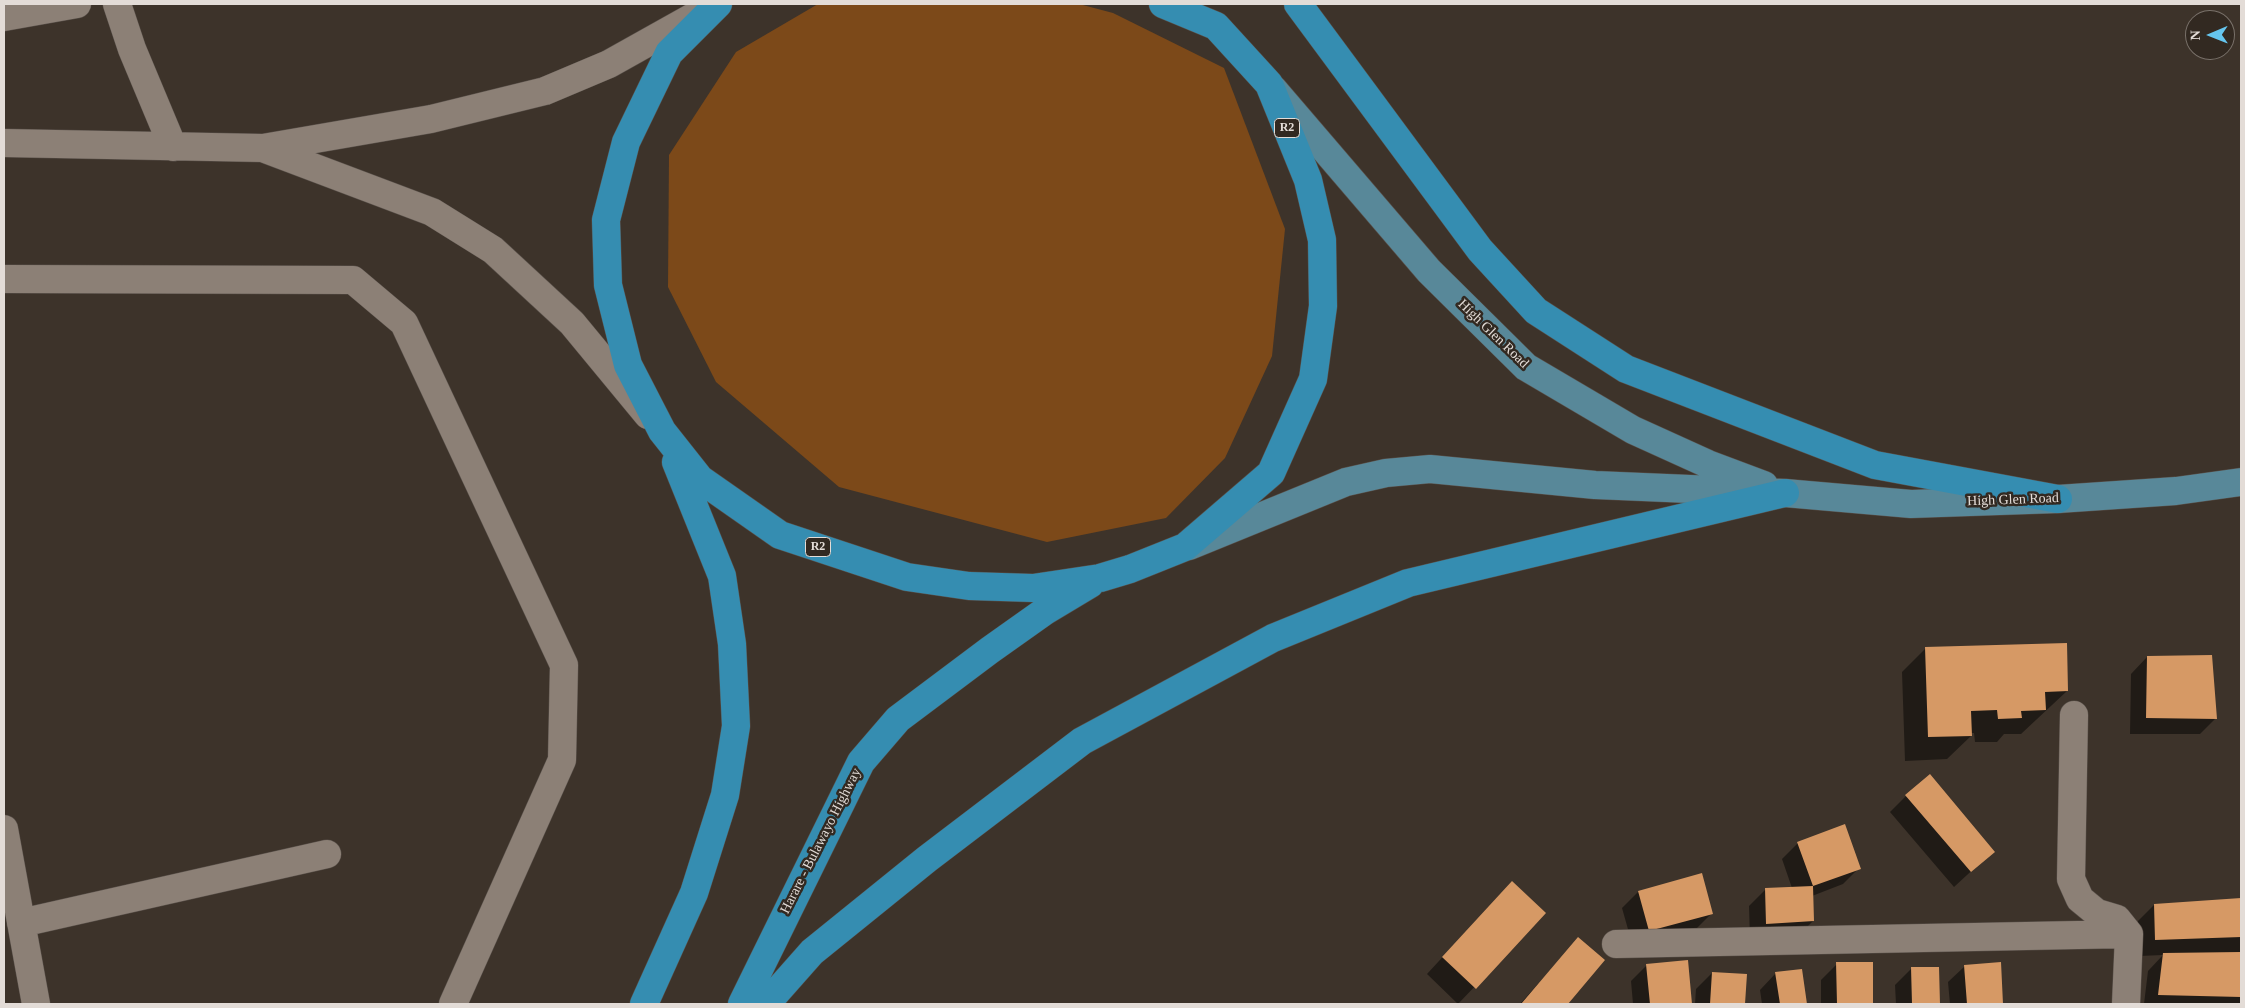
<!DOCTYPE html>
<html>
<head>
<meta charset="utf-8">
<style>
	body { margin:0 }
	#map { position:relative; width:2245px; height:1008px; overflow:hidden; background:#3d332a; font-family:"Times New Roman",serif }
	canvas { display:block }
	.frame { position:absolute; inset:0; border:5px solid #e3dcd7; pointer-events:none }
	.north { position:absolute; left:2185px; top:10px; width:50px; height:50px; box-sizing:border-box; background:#322921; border:1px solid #79716a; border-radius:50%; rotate:269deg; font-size:14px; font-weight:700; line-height:20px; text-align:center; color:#e3dcd7 }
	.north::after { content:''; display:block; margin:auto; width:18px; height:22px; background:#65c5ee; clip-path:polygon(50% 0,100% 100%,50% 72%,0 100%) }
</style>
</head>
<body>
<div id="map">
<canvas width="2245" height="1008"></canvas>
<div class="frame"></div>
<div class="north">N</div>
</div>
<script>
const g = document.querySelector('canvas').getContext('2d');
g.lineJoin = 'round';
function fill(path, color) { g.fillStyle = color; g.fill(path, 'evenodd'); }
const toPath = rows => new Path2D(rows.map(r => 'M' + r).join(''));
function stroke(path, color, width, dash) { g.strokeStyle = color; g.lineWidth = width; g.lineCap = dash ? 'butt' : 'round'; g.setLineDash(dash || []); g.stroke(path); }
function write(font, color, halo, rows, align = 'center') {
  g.font = font + ' "Times New Roman",serif'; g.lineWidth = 5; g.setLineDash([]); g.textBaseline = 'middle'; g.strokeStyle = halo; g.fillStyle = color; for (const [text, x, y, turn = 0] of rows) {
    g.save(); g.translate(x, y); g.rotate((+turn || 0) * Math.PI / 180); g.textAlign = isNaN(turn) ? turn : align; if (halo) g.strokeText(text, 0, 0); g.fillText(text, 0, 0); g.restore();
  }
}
fill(toPath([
	[818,4,1079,4,1113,13,1224,68,1285,229,1272,356,1225,458,1166,518,1047,542,839,487,716,382,668,287,669,155,736,52]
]), '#7c4919');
fill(toPath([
	[1925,649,2067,691,2021,734,2004,734,1997,742,1975,742,1974,733,1971,733,1971,736,1947,759,1905,761,1902,672],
	[2147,657,2216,718,2200,734,2130,734,2131,674],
	[1906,796,1993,851,1954,887,1890,812],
	[1798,843,1859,868,1843,884,1812,896,1813,921,1797,937,1750,939,1749,906,1765,890,1792,888,1782,859],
	[1638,892,1711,914,1695,930,1633,947,1622,908],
	[1496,899,1545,913,1458,1004,1427,974],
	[2241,899,2241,1004,2144,1004,2148,971,2163,955,2139,956,2138,921,2154,905],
	[1578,939,1603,961,1566,1004,1520,1004],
	[1687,961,1690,1004,1633,1004,1631,981,1647,965],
	[1872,963,1872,1004,1821,1004,1821,980,1837,964],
	[2000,964,2002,1004,1950,1004,1948,982,1965,966],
	[1912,968,1938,968,1938,1004,1896,1004,1895,985],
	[1801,970,1805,1004,1762,1004,1760,990,1776,973],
	[1712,973,1746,976,1744,1004,1695,1004,1696,989]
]), '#0007');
fill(toPath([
	[2067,643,2068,691,2045,692,2046,710,2021,711,2022,718,1998,719,1997,710,1971,711,1972,736,1928,737,1925,647],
	[2212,655,2217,719,2146,718,2147,656],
	[1930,774,1995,852,1971,872,1905,795],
	[1845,824,1861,869,1813,886,1797,842],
	[1702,873,1713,914,1649,931,1638,891],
	[1512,881,1546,913,1476,989,1442,957],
	[1813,886,1814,921,1766,924,1765,888],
	[2241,898,2241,937,2155,940,2154,904],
	[1578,937,1605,960,1568,1004,1521,1004],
	[2241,952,2241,997,2158,995,2163,953],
	[1688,960,1692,1004,1650,1004,1646,964],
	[1836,962,1873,962,1873,1004,1837,1004],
	[2001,962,2003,1004,1967,1004,1964,965],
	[1911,967,1939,967,1940,1004,1912,1004],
	[1802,969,1807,1004,1780,1004,1775,972],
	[1712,972,1747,974,1745,1004,1710,1004]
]), '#d69965');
const minor = toPath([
	[117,4,132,49,173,147],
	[4,17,77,4],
	[4,143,263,148,431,119,545,91,609,64,709,8],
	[265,149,432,212,493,250,572,323,648,415],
	[4,279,353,280,404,323,564,665,562,760,453,1004],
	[2074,715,2071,879,2080,899,2097,913,2117,919,2129,934,2126,1004],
	[4,829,36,1004],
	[21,923,327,854],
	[1616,944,2129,934]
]);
const major = toPath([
	[1273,89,1429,271,1526,367,1633,430,1708,464,1764,485],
	[1189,546,1346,482,1386,473,1430,469,1595,485,1785,493,1911,504,2058,499,2176,491,2241,482]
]);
const highway = toPath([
	[718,4,669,53,626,142,606,220,608,285,628,365,662,431,700,479,780,535,907,577,969,586,1033,588,1100,578,1130,569,1185,547,1271,473,1313,379,1323,306,1322,240,1308,180,1269,84,1216,26,1163,4],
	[1298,4,1480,250,1536,311,1626,369,1875,465,2058,499],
	[644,1004,694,893,725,795,736,726,732,644,722,576,676,462],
	[742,1004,861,762,898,719,990,650,1045,611,1090,584],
	[766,1004,812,952,927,859,1082,741,1273,638,1408,583,1785,493]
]);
stroke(minor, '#59504a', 29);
stroke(major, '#59504a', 29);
stroke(highway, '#59504a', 29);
stroke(minor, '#8c8076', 28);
stroke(major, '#588899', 28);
stroke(highway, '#358db1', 28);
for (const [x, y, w] of [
	[1287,128,25],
	[818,547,25]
]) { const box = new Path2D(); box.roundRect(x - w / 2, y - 9.5, w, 19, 4); g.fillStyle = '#322921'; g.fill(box); stroke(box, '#e3dcd7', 1); }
write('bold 12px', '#e3dcd7', null, [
	["R2",1287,128],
	["R2",818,547]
]);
write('14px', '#e3dcd7', '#322921', [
	["High Glen Road",1493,334,44],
	["High Glen Road",2013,500,-2],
	["Harare - Bulawayo Highway",821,841,-63]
]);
</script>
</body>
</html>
